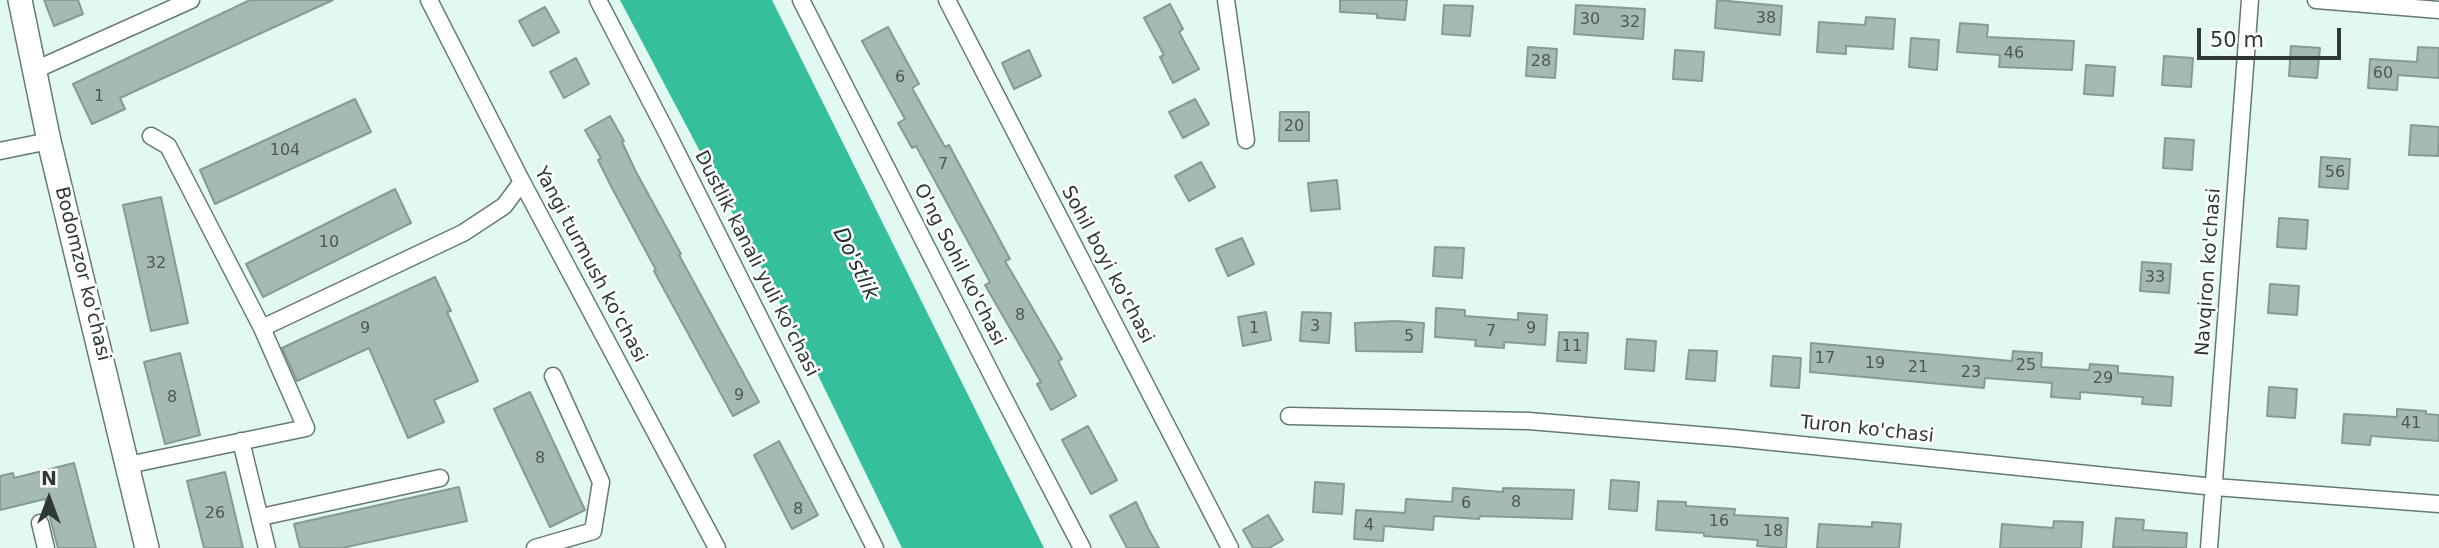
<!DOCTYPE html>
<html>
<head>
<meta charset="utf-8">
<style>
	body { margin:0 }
	#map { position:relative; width:2439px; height:548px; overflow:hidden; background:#e2f9f1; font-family:"DejaVu Sans",sans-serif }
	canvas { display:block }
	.north { position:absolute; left:14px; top:464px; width:70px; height:70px; -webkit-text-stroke:5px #fff; paint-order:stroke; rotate:0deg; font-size:19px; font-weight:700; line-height:28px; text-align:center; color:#2f3835 }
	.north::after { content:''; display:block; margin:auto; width:24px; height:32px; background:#2f3835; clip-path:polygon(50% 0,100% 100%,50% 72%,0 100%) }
	.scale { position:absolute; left:2197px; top:28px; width:144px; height:32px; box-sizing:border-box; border:4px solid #2f3835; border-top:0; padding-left:9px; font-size:21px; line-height:24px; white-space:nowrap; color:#2f3835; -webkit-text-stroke:5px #fff; paint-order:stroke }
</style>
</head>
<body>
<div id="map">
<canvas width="2439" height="548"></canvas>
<div class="north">N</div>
<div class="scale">50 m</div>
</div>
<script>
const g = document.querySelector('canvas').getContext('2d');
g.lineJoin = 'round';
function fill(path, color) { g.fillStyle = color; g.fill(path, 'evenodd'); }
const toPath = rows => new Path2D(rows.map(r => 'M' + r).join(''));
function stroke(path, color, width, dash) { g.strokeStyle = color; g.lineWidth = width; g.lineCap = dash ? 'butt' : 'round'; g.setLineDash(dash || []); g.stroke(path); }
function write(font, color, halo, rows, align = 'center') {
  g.font = font + ' "DejaVu Sans",sans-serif'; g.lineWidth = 5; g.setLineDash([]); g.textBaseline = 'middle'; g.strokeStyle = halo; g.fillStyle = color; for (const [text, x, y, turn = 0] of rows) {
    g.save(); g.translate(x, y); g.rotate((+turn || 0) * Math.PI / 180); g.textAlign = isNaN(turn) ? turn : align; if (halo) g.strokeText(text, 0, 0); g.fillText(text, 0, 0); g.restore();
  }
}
fill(toPath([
	[620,0,772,0,1044,548,902,548,817,373]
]), '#36bf9c');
const building = toPath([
	[44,0,78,0,83,14,54,26,44,0],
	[250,0,333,0,120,98,125,109,92,124,73,84,250,0],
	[1340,0,1407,0,1405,20,1377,18,1377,14,1340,12,1340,0],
	[1717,0,1782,6,1780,35,1715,28,1717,0],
	[1170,4,1183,29,1179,32,1199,69,1173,83,1160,57,1164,55,1144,18,1170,4],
	[1444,5,1473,6,1470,36,1442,34,1444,5],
	[1576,5,1645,9,1643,39,1574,34,1576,5],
	[545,7,559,32,533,46,519,21,545,7],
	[1866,17,1895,19,1893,49,1846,46,1846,54,1817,52,1819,22,1865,25,1866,17],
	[1960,23,1988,25,1987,37,2074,41,2072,70,1999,67,2000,55,1957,52,1960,23],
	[888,27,919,84,912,88,945,147,949,145,1010,259,1005,261,1062,359,1058,361,1076,396,1051,410,1037,384,1041,382,985,285,990,282,916,146,912,148,898,123,905,119,862,41,888,27],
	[1911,38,1939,40,1937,70,1909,67,1911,38],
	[2291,46,2320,48,2317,78,2289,76,2291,46],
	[1528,47,1557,49,1555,78,1526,76,1528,47],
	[2418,47,2439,48,2439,78,2398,75,2397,90,2368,88,2370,59,2417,62,2418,47],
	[1029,50,1041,76,1014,89,1002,63,1029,50],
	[1675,50,1704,52,1702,81,1673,79,1675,50],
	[2164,56,2193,58,2191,87,2162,85,2164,56],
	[576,58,589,84,564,98,550,72,576,58],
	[2086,65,2115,67,2113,96,2084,94,2086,65],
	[355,99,371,132,215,204,200,170,355,99],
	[1195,99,1209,124,1183,138,1169,112,1195,99],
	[1280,112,1309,112,1309,141,1279,141,1280,112],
	[610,116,624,141,622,142,636,172,681,254,679,255,759,402,733,416,654,271,656,270,612,188,598,160,601,158,585,130,610,116],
	[2411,125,2439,127,2438,156,2409,155,2411,125],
	[2165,138,2194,140,2192,170,2163,168,2165,138],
	[2321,157,2350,159,2348,189,2319,187,2321,157],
	[1201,162,1215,187,1189,201,1175,176,1201,162],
	[1337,180,1340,209,1311,211,1308,183,1337,180],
	[395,189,411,223,263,297,246,264,395,189],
	[161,197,188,323,151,331,123,205,161,197],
	[2279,218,2308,220,2306,249,2277,247,2279,218],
	[1242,238,1254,264,1228,276,1216,249,1242,238],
	[1435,247,1464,248,1462,278,1433,276,1435,247],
	[2142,262,2171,264,2169,293,2140,291,2142,262],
	[435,277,451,311,447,312,478,381,434,400,444,422,408,438,369,348,297,381,282,348,435,277],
	[2270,284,2299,286,2297,315,2268,313,2270,284],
	[1436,308,1465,310,1465,316,1518,320,1518,313,1547,315,1545,345,1504,342,1504,348,1475,346,1476,340,1435,337,1436,308],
	[1266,312,1271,340,1243,346,1238,317,1266,312],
	[1302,312,1331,313,1329,343,1300,341,1302,312],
	[1395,321,1424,323,1422,352,1356,351,1355,323,1395,321],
	[1559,332,1588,333,1586,363,1557,361,1559,332],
	[1627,339,1656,341,1654,371,1625,369,1627,339],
	[1811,343,2012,361,2013,351,2042,353,2041,367,2089,370,2090,364,2118,366,2118,373,2173,377,2171,406,2142,404,2143,397,2080,392,2080,399,2051,397,2052,383,1985,378,1984,388,1810,372,1811,343],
	[1689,350,1717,351,1715,381,1686,379,1689,350],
	[180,353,200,435,165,444,144,362,180,353],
	[1773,356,1801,358,1799,388,1771,386,1773,356],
	[2269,387,2297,389,2295,418,2267,416,2269,387],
	[530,392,585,510,550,527,494,409,530,392],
	[2397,409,2426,411,2426,414,2439,415,2439,441,2371,436,2370,445,2342,443,2344,414,2397,417,2397,409],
	[1088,426,1117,480,1091,494,1062,440,1088,426],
	[779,441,818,515,792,529,754,455,779,441],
	[74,463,96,548,58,548,45,499,0,510,0,476,13,473,14,478,74,463],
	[225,472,243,548,204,548,187,481,225,472],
	[1611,480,1639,482,1637,511,1609,509,1611,480],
	[1315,482,1344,484,1342,514,1313,512,1315,482],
	[459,487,467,521,342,548,300,548,294,524,459,487],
	[1453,488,1503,492,1503,488,1574,490,1572,519,1480,516,1479,519,1434,516,1433,530,1384,526,1383,541,1354,539,1356,510,1405,513,1406,499,1452,502,1453,488],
	[1658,501,1686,502,1686,506,1735,509,1734,515,1788,518,1786,548,1757,546,1758,540,1704,536,1704,533,1656,530,1658,501],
	[1136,502,1148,528,1159,548,1127,548,1110,516,1136,502],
	[1268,515,1283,540,1269,548,1253,548,1243,530,1268,515],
	[2116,518,2144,520,2143,530,2187,533,2186,548,2113,547,2116,518],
	[2054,521,2083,522,2081,548,2000,548,2002,524,2053,528,2054,521],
	[1872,522,1901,524,1899,548,1817,548,1819,524,1872,527,1872,522]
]);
fill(building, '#a4bab2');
stroke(building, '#859b93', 2);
const street = toPath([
	[429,0,522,182,717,548],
	[598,0,667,133,875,548],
	[801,0,1000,391,1082,548],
	[947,0,1230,548],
	[1226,0,1246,140],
	[2316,0,2439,10],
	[35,70,191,0],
	[0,151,49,141],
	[262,328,463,233,504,206,522,182],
	[1289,416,1529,421,1734,438,2215,487,2439,504],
	[241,441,267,548],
	[128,465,306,428,262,328,168,146,151,136],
	[261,517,440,478],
	[40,523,46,548],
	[535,548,593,531,601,482,553,376],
	[2209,548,2250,0]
]);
const secondary = toPath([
	[20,0,49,141,147,548]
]);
stroke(street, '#657a73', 19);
stroke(secondary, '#657a73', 26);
stroke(street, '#fff', 16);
stroke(secondary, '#fff', 23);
write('16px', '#4c5854', null, [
	["38",1766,19],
	["30",1590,20],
	["32",1630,23],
	["46",2014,54],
	["28",1541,62],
	["60",2383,74],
	["6",900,78],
	["1",99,97],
	["20",1294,127],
	["104",285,151],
	["7",943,165],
	["56",2335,173],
	["10",329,243],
	["32",156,264],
	["33",2155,278],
	["8",1020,316],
	["3",1315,327],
	["9",365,329],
	["1",1254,329],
	["9",1531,329],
	["7",1491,332],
	["5",1409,337],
	["11",1572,347],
	["17",1825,359],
	["19",1875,364],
	["25",2026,366],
	["21",1918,368],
	["23",1971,373],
	["29",2103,379],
	["9",739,396],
	["8",172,398],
	["41",2411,424],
	["8",540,459],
	["8",1516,503],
	["6",1466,504],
	["8",798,510],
	["26",215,514],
	["16",1719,522],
	["4",1369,526],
	["18",1773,532]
]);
write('19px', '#2f3835', '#fff', [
	["Dustlik kanali yuli ko'chasi",756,264,63],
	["Yangi turmush ko'chasi",590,265,62],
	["O'ng Sohil ko'chasi",959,265,63],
	["Sohil boyi ko'chasi",1107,265,62],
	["Navqiron ko'chasi",2209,272,-86],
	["Bodomzor ko'chasi",82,274,76],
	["Turon ko'chasi",1867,430,6]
]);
write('italic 21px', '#1b312a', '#fff', [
	["Do'stlik",855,264,64]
]);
</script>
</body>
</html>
